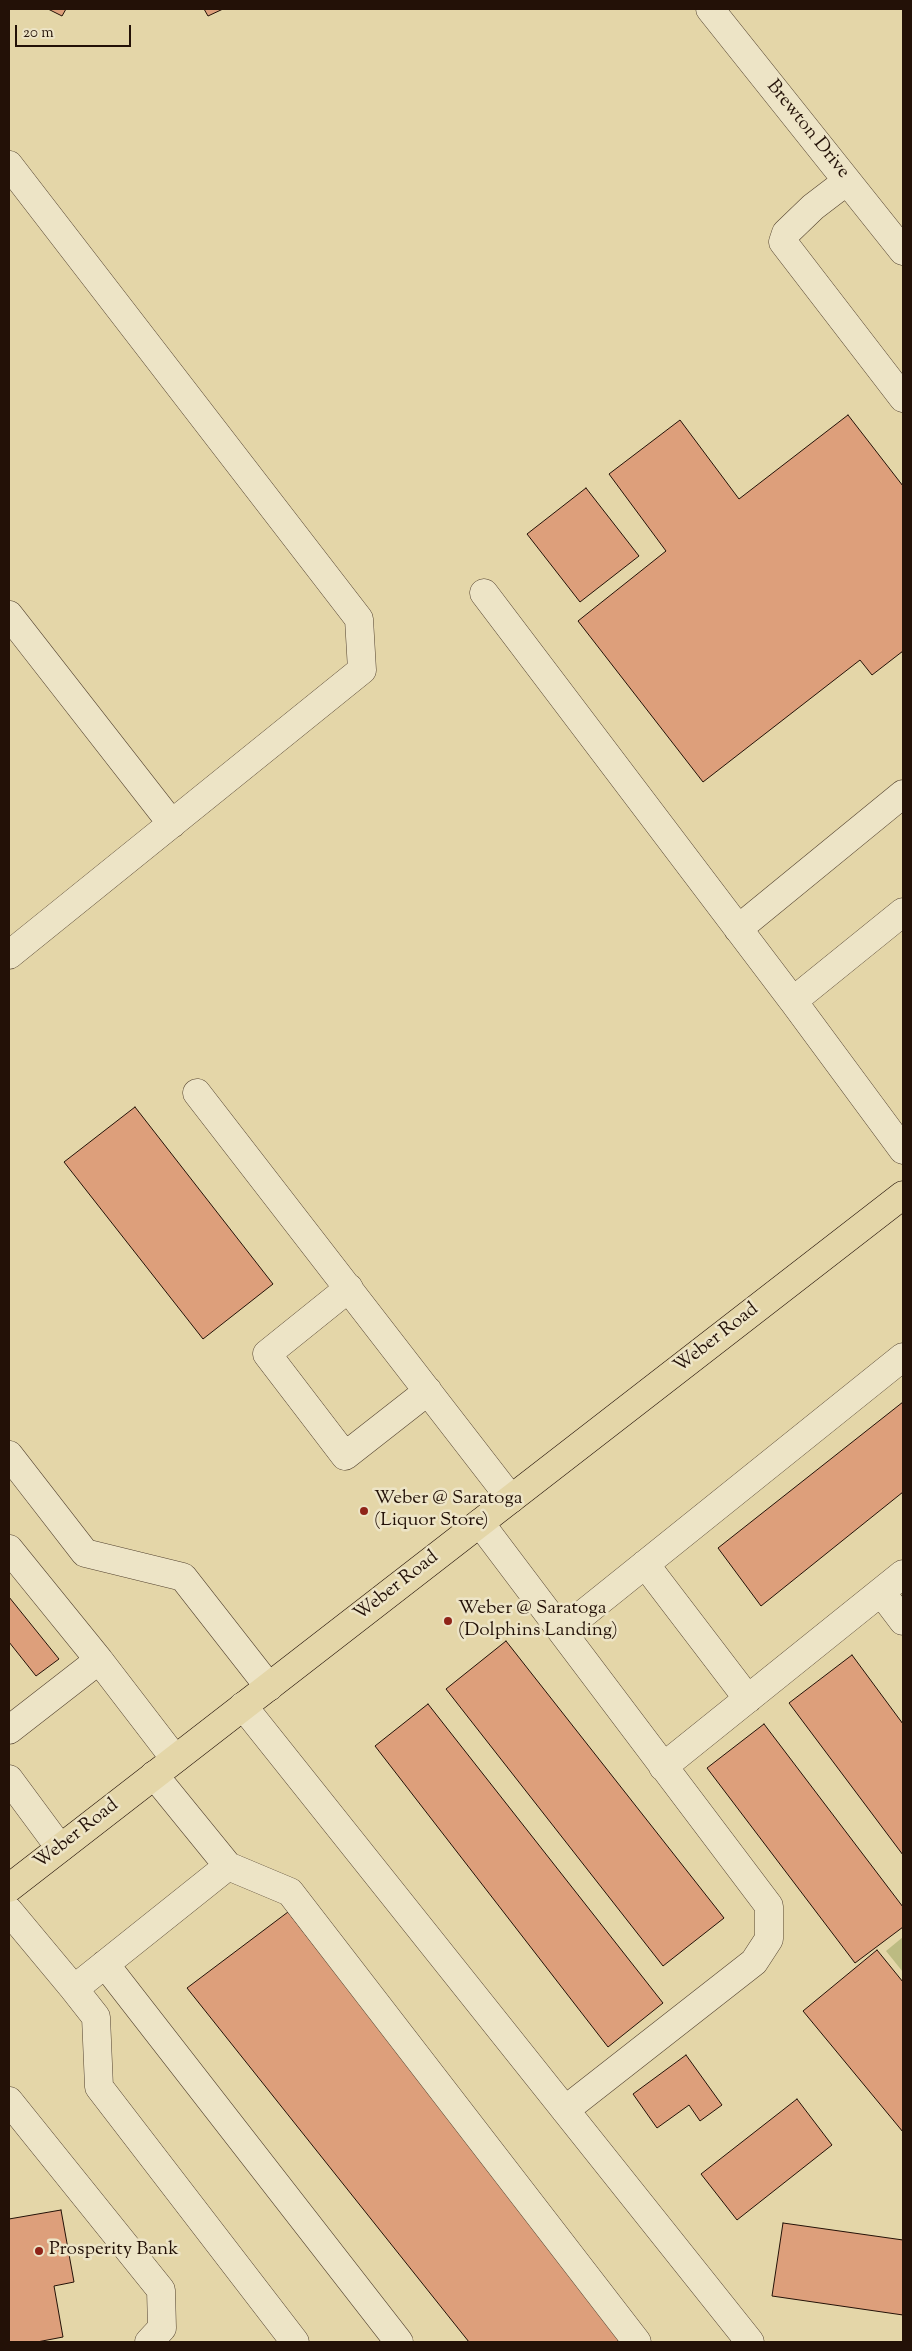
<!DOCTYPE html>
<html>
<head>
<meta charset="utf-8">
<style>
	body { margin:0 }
	#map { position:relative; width:912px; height:2351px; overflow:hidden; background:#e4d6a8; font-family:"Sorts Mill Goudy",serif }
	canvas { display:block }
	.frame { position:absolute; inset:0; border:10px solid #231107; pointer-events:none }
	.scale { position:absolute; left:15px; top:25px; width:116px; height:22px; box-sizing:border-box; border:2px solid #231107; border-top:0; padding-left:6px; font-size:15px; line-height:18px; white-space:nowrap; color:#231107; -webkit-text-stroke:4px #ede4c6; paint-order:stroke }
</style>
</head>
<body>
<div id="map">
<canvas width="912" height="2351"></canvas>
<div class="frame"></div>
<div class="scale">20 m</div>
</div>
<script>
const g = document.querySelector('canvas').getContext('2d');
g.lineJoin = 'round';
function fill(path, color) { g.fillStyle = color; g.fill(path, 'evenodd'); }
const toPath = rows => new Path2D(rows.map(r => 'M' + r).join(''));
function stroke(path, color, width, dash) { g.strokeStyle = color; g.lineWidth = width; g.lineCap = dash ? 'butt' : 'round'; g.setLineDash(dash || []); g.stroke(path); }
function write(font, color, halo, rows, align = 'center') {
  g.font = font + ' "Sorts Mill Goudy",serif'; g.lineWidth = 5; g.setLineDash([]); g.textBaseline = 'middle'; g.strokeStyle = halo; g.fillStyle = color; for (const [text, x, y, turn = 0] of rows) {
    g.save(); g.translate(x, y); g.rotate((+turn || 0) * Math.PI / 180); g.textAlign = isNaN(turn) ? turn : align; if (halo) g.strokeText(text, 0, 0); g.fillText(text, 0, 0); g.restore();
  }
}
fill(toPath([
	[903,1937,903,1972,886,1951]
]), '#bcbb82');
const building = toPath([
	[48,9,66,9,62,16,48,9],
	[204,9,223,9,208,16,204,9],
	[848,415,903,486,903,651,872,675,860,660,703,782,578,621,666,551,609,474,680,420,739,499,848,415],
	[586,488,639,556,580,602,527,534,586,488],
	[135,1107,273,1284,203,1339,64,1162,135,1107],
	[903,1402,903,1492,761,1606,718,1548,903,1402],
	[9,1597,59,1659,36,1676,9,1642,9,1597],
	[506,1641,724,1918,663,1966,446,1689,506,1641],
	[852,1655,903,1724,903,1855,789,1703,852,1655],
	[428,1704,663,2003,608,2047,375,1746,428,1704],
	[764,1724,903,1907,903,1927,855,1963,707,1768,764,1724],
	[288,1912,619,2337,618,2342,469,2342,187,1988,288,1912],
	[877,1950,903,1982,903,2132,803,2011,877,1950],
	[686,2055,722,2105,700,2121,689,2105,657,2128,633,2094,686,2055],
	[797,2099,832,2145,737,2220,701,2174,797,2099],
	[61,2210,74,2282,54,2286,63,2337,37,2342,9,2342,9,2219,61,2210],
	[783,2223,903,2240,903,2315,772,2296,783,2223]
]);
fill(building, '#dd9f7b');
stroke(building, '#231107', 1);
const minor = toPath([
	[710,9,903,251],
	[9,165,359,619,362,670,9,955],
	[847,181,813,207,786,233,783,242,903,398],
	[484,593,793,1001],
	[9,615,172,824],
	[903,912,793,1001,903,1150],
	[738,929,903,794],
	[197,1093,511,1499],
	[349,1288,267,1354,345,1456,428,1391],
	[9,1455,85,1553,183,1577,269,1687],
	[480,1523,769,1906,769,1939,754,1962,565,2110],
	[9,1549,99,1660,175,1759],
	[645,1564,748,1699],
	[881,1592,903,1621],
	[562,1631,903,1357],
	[243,1706,750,2342],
	[9,1730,99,1660],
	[663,1767,903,1574],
	[9,1779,60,1848],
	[228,1866,290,1892,637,2342],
	[9,1911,74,1989,228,1866,154,1775],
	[105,1964,399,2342],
	[74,1989,96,2017,99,2087,295,2342],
	[9,2101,161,2290,162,2328,149,2342]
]);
const major = toPath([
	[9,1888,903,1195]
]);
stroke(minor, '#53422f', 29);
stroke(major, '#231107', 29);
stroke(minor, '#ede4c6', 28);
stroke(major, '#e4d6a8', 28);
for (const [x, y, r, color] of [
	[364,1511,5,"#8f2418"],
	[448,1621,5,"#8f2418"],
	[39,2251,5,"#8f2418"]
]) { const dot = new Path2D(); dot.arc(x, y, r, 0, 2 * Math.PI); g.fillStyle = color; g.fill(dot); stroke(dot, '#ede4c6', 2); }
write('19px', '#231107', '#ede4c6', [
	["Brewton Drive",807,130,51],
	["Weber Road",717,1339,-38],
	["Weber Road",397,1587,-38],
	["Weber Road",77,1835,-38]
]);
write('19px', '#231107', '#ede4c6', [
	["Weber @ Saratoga",374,1500],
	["(Liquor Store)",374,1522],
	["Weber @ Saratoga",458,1610],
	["(Dolphins Landing)",458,1632],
	["Prosperity Bank",49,2251]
], 'left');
</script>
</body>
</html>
